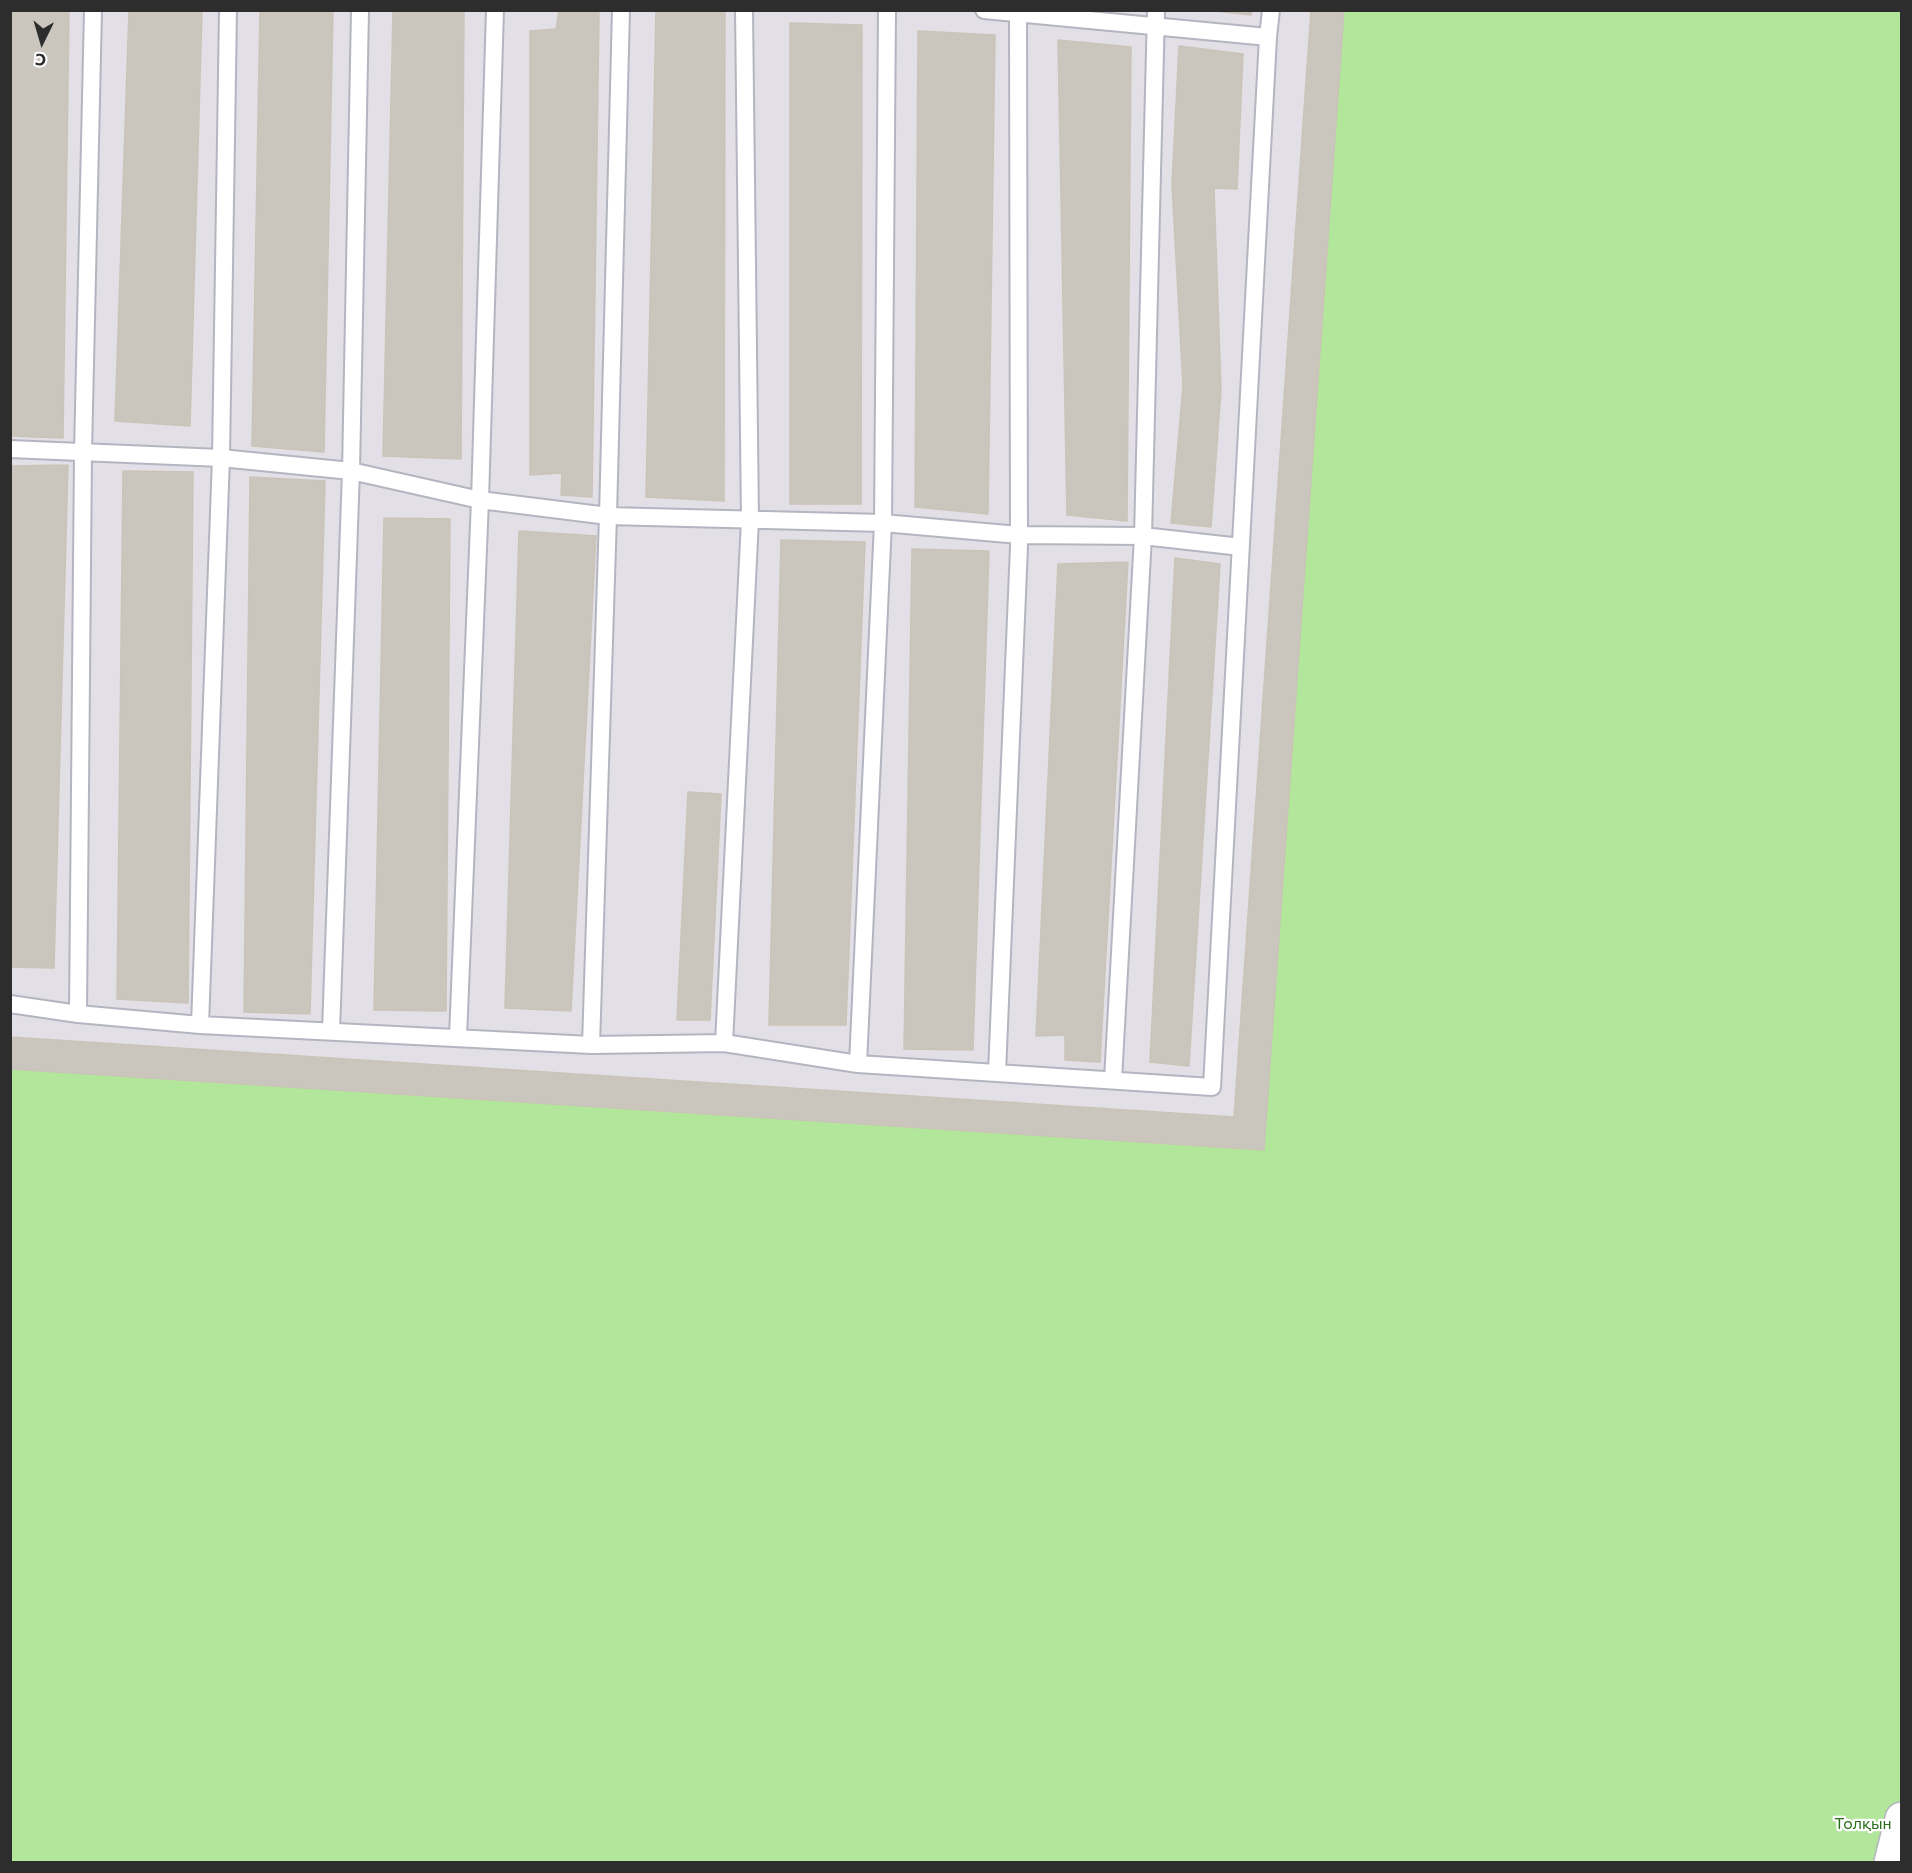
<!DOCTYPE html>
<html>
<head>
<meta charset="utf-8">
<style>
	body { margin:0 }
	#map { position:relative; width:1912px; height:1873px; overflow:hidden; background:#eee8df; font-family:Commissioner,sans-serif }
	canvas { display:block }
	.frame { position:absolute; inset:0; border:12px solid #2d2d2d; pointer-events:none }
	.north { position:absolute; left:12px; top:12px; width:60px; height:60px; -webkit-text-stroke:4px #fff; paint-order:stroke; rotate:185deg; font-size:16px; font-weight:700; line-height:24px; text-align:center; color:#2d2d2d }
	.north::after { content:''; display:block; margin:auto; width:21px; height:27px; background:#2d2d2d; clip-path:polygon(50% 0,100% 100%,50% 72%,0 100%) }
</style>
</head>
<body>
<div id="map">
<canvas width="1912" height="1873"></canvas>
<div class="frame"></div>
<div class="north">С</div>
</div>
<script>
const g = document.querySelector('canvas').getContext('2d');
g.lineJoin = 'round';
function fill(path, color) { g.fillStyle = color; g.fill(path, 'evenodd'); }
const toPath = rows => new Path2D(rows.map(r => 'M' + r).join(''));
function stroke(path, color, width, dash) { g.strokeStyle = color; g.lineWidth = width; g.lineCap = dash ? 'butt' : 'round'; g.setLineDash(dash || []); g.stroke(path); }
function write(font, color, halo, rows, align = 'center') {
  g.font = font + ' Commissioner,sans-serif'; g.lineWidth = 4.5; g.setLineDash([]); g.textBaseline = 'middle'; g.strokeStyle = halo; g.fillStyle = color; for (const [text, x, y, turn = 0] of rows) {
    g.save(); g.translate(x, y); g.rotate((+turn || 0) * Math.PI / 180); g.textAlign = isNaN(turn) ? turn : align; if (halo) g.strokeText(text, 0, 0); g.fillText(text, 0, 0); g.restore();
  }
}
fill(toPath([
	[10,11,1344,11,1264,1150,11,1069]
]), '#e2dfe7');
fill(toPath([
	[1344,11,1901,11,1901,1862,11,1862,10,1069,1263,1150]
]), '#b2e69b');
const building = toPath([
	[10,10,69,10,63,438,10,436,10,10],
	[129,10,202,10,190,426,115,421,129,10],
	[260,10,333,10,324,452,252,446,260,10],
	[393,10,464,10,461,459,383,456,393,10],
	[559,10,599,13,592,497,561,495,562,473,530,475,530,31,556,29,559,10],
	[656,10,725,11,724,501,646,497,656,10],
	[1206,10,1252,10,1251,15,1206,10],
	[1311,10,1344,10,1264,1150,10,1069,10,1037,1234,1117,1311,10],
	[790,23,862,25,861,504,790,504,790,23],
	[918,31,995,35,988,514,915,507,918,31],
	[1058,40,1131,47,1127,521,1067,515,1058,40],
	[1179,46,1243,54,1237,189,1214,188,1221,390,1211,527,1171,523,1183,386,1172,184,1179,46],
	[68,465,54,968,10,967,10,466,68,465],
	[123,471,193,472,188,1003,117,999,123,471],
	[250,477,325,481,310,1014,244,1012,250,477],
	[384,518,450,519,446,1011,374,1010,384,518],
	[519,531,596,536,571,1011,505,1008,519,531],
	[781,540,865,542,846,1025,769,1025,781,540],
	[912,549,989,551,973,1050,904,1049,912,549],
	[1175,558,1220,564,1189,1066,1150,1062,1175,558],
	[1128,562,1100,1062,1065,1060,1065,1035,1036,1036,1058,564,1128,562],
	[688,792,721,794,710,1020,677,1020,688,792]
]);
fill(building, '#cac6bd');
stroke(building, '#cac4b8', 1.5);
const lane = toPath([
	[984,10,1268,37,1271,10],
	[10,449,221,458,351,471,480,500,608,516,883,523,1019,535,1143,536,1241,547],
	[10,1004,78,1014,200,1025,591,1045,724,1043,858,1064,1212,1087,1268,37],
	[78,1014,83,452,93,10],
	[200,1025,221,458,228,10],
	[331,1031,351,471,360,10],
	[458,1037,480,500,495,10],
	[724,1043,750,520,744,10],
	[591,1045,608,516,621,10],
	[858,1064,883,523,887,10],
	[997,1073,1019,546,1018,10],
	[1113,1080,1143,536,1156,10]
]);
const street = toPath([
	[1891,1862,1902,1819]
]);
stroke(lane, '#b3b5c0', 20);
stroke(street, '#b3b5c0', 36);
stroke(lane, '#fff', 16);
stroke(street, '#fff', 33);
write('16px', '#286d19', '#fff', [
	["Толқын",1863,1824]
]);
</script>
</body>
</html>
